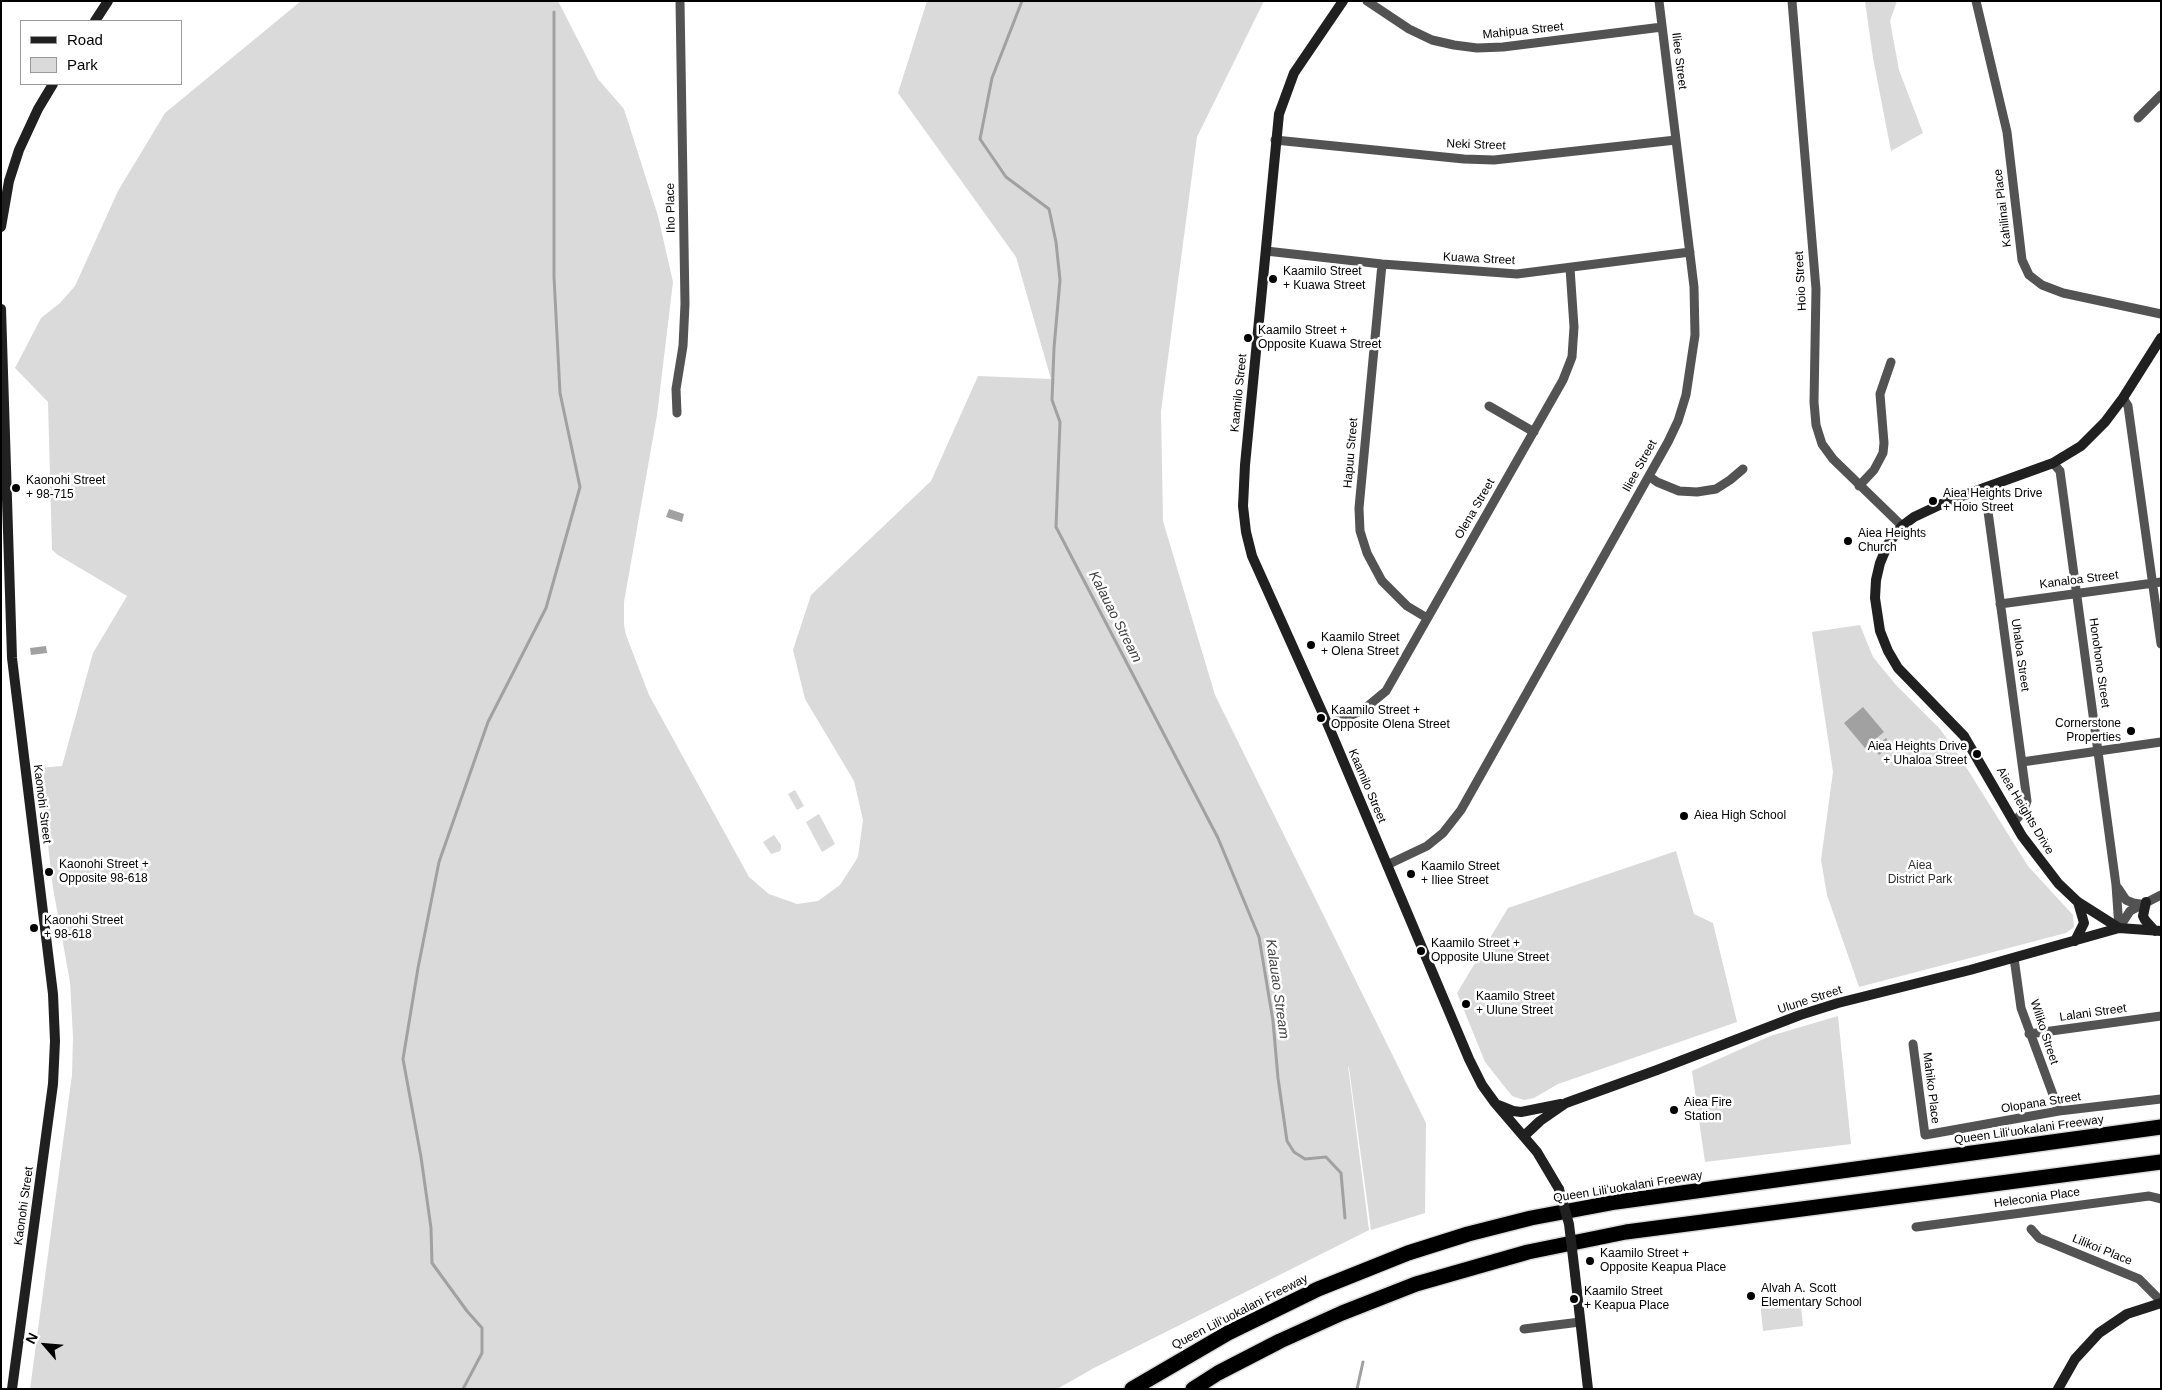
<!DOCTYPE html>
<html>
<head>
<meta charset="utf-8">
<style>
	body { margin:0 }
	#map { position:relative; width:2162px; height:1390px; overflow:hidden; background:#fff; font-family:Helvetica,sans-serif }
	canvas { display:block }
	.frame { position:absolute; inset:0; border:2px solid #000; pointer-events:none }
	.legend { position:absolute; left:20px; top:20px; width:162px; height:65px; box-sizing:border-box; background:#fff; border:1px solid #999; margin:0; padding:6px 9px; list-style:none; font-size:15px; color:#000 }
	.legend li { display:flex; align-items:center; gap:10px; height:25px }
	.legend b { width:25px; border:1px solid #999 }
	.north { position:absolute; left:20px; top:1320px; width:50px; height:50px; -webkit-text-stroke:4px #fff; paint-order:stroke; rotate:297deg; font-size:14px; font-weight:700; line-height:20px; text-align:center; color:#000 }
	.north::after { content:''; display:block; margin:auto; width:18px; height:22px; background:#000; clip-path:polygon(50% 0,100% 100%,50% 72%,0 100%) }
</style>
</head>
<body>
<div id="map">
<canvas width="2162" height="1390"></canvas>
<div class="frame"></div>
<ul class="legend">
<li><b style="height:6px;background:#202020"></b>Road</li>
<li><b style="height:14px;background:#dadada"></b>Park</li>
</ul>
<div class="north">N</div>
</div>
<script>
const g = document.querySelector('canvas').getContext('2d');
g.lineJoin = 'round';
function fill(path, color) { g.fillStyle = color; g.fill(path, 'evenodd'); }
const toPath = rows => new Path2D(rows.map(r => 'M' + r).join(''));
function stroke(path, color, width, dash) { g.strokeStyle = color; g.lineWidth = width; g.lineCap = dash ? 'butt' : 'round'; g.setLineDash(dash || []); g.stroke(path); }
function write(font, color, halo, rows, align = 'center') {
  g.font = font + ' Helvetica,sans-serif'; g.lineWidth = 5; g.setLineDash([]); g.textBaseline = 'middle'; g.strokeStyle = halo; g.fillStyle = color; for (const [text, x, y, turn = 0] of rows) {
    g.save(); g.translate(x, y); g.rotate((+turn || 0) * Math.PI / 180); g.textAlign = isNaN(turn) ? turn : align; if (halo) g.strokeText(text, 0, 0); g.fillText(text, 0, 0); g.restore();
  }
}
fill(toPath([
	[301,1,558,1,598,79,624,109,658,216,673,282,657,415,624,602,624,625,626,635,649,695,749,877,769,894,797,904,818,901,840,885,858,857,863,820,854,781,805,699,793,650,811,595,931,481,978,376,1051,379,1016,257,898,93,927,1,1264,1,1197,137,1161,411,1163,521,1215,695,1426,1123,1425,1213,1371,1230,1349,1068,1348,1066,1369,1230,1094,1368,1057,1389,30,1389,72,1075,73,1037,70,982,53,888,39,768,62,766,93,653,127,596,58,555,52,550,48,402,15,368,41,318,60,303,75,286,118,191,165,113],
	[1865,1,1897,1,1890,21,1899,70,1923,133,1891,151,1873,58],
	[1860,625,1873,657,1896,685,1940,729,1956,751,2028,866,2073,915,2074,927,2066,933,1859,987,1827,895,1821,860,1833,772,1812,632],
	[795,790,804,806,797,810,788,794],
	[819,814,835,844,822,852,806,822],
	[774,835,781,845,781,849,780,851,771,854,763,842],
	[1676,851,1694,914,1713,923,1737,1022,1558,1084,1534,1098,1524,1100,1512,1096,1485,1062,1457,993,1508,908],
	[1838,1016,1851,1144,1705,1162,1692,1071,1770,1036],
	[1800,1296,1803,1326,1763,1331,1760,1301]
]), '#dadada');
fill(toPath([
	[669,509,684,514,682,522,666,517],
	[46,646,47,653,31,655,30,648],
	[1863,707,1884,732,1865,748,1844,723],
	[1886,738,1891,745,1879,755,1874,748]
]), '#a1a1a1');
stroke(toPath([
	[1022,1,992,78,980,139,1006,177,1049,209,1056,242,1060,280,1054,348,1052,400,1060,422,1056,527,1218,838,1259,937,1273,1021,1278,1078,1287,1141,1294,1152,1305,1159,1326,1157,1341,1173,1345,1218],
	[463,1389,482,1353,482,1328,467,1311,432,1263,431,1228,421,1157,403,1059,418,968,439,862,488,722,546,608,580,487,560,393,554,277,554,12],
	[1357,1389,1363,1362]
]), '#a1a1a1', 3);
const highway = toPath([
	[1132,1389,1228,1333,1318,1289,1408,1253,1468,1234,1531,1218,1616,1202,2161,1127],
	[1193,1389,1218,1373,1280,1341,1342,1313,1416,1284,1528,1252,1626,1232,2161,1162]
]);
stroke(highway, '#dbdbdb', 18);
stroke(toPath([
	[1367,1,1409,29,1432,40,1454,45,1477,48,1503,47,1662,27],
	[1792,1,1816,289,1814,402,1816,425,1822,444,1833,459,1902,526],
	[1976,1,2007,132,2022,260,2029,275,2042,285,2063,293,2161,314],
	[2138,118,2161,95],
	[1275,140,1464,159,1494,160,1676,140],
	[1266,251,1382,264,1517,274,1690,252],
	[1382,264,1359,508,1360,531,1367,553,1382,581,1407,606,1427,618],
	[2123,398,2128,406,2161,644],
	[1489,406,1534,432],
	[677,413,676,389,683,346,685,304,680,1],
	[2053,463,2060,471,2116,885,2119,928],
	[1649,476,1657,482,1679,491,1697,492,1716,489,1730,480,1743,469],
	[1859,486,1874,470,1883,453,1884,443,1880,394,1891,362],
	[1985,489,2027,801,2023,812,2014,822],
	[2000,604,2161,582],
	[1328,725,1363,710,1386,691,1563,380,1572,357,1574,327,1570,268],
	[2022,762,2161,742],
	[1387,865,1427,846,1443,833,1461,810,1668,442,1678,421,1686,395,1695,335,1694,287,1659,1],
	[2118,888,2126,900,2133,903,2140,904],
	[2119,928,2130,911,2161,895],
	[2014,958,2021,1008,2059,1111],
	[2029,1034,2161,1016],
	[1913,1044,1925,1135,2059,1111,2161,1099],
	[1916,1227,2149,1196,2161,1199],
	[2031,1229,2039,1238,2139,1279,2161,1301],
	[1524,1329,1580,1322]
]), '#535353', 9);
stroke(toPath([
	[1343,1,1294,73,1279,114,1245,465,1243,506,1246,532,1252,556,1328,725,1469,1059,1482,1085,1495,1103,1537,1152,1559,1189],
	[95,21,108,1],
	[1,227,9,181,19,150,38,109,53,84],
	[1,309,12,658,53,994,55,1041,53,1084,12,1389],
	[2161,338,2123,398,2105,422,2081,446,2053,463,1948,501,1914,517,1902,526,1888,544,1880,563,1876,580,1875,598,1880,631,1888,651,1898,668,1964,736,2022,836,2058,883,2078,902,2119,928,2161,931],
	[2146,902,2143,916,2145,920,2155,931],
	[2075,941,2084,923,2078,902],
	[1498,1105,1513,1111,1521,1112,1561,1104],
	[1524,1136,1540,1121,1566,1103,1657,1070,1800,1015,1838,1003,1970,970,2119,928],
	[1575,1274,1588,1389],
	[2058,1389,2075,1359,2099,1333,2127,1314,2161,1303]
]), '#202020', 10);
stroke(highway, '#000', 15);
stroke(toPath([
	[1559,1189,1569,1224,1575,1274]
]), '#202020', 10);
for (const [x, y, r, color] of [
	[1273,279,5,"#000"],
	[1248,338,5,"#000"],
	[16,488,5,"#000"],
	[1933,501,5,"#000"],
	[1848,541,5,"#000"],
	[1311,645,5,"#000"],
	[1321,718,5,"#000"],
	[2131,731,5,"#000"],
	[1977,754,5,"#000"],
	[1684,816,5,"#000"],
	[49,872,5,"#000"],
	[1411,874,5,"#000"],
	[34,928,5,"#000"],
	[1421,951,5,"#000"],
	[1466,1004,5,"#000"],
	[1674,1110,5,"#000"],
	[1590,1261,5,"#000"],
	[1751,1296,5,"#000"],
	[1574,1299,5,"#000"]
]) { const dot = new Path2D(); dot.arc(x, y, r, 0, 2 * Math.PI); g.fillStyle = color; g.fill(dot); stroke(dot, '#fff', 2); }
write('12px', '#000', '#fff', [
	["Mahipua Street",1523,31,-6],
	["Iliee Street",1679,61,83],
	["Neki Street",1476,145,2],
	["Iho Place",671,208,-91],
	["Kahilinai Place",2003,208,-97],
	["Kuawa Street",1479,259,3],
	["Hoio Street",1801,281,-93],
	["Kaamilo Street",1239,393,-84],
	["Hapuu Street",1351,453,-85],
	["Iliee Street",1640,466,-61],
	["Olena Street",1475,509,-60],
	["Kanaloa Street",2079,580,-7],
	["Uhaloa Street",2020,655,82],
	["Honohono Street",2099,663,82],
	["Kaamilo Street",1367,786,67],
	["Kaonohi Street",42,804,83],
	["Aiea Heights Drive",2025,811,59],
	["Ulune Street",1810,1000,-18],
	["Lalani Street",2093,1013,-8],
	["Wiliko Street",2044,1032,72],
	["Mahiko Place",1931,1088,83],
	["Olopana Street",2041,1103,-9],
	["Queen Liliʻuokalani Freeway",2029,1130,-8],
	["Queen Liliʻuokalani Freeway",1628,1187,-9],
	["Heleconia Place",2037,1198,-8],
	["Kaonohi Street",24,1206,-82],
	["Lilikoi Place",2102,1250,22],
	["Queen Liliʻuokalani Freeway",1240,1312,-27]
]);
write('12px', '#000', '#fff', [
	["Kaamilo Street",1283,272],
	["+ Kuawa Street",1283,286],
	["Kaamilo Street +",1258,331],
	["Opposite Kuawa Street",1258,345],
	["Kaonohi Street",26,481],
	["+ 98-715",26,495],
	["Aiea Heights Drive",1943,494],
	["+ Hoio Street",1943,508],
	["Aiea Heights",1858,534],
	["Church",1858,548],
	["Kaamilo Street",1321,638],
	["+ Olena Street",1321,652],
	["Kaamilo Street +",1331,711],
	["Opposite Olena Street",1331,725],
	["Cornerstone",2121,724,"right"],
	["Properties",2121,738,"right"],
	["Aiea Heights Drive",1967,747,"right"],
	["+ Uhaloa Street",1967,761,"right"],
	["Aiea High School",1694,816],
	["Kaonohi Street +",59,865],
	["Opposite 98-618",59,879],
	["Kaamilo Street",1421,867],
	["+ Iliee Street",1421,881],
	["Kaonohi Street",44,921],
	["+ 98-618",44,935],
	["Kaamilo Street +",1431,944],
	["Opposite Ulune Street",1431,958],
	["Kaamilo Street",1476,997],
	["+ Ulune Street",1476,1011],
	["Aiea Fire",1684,1103],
	["Station",1684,1117],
	["Kaamilo Street +",1600,1254],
	["Opposite Keapua Place",1600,1268],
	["Alvah A. Scott",1761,1289],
	["Elementary School",1761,1303],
	["Kaamilo Street",1584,1292],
	["+ Keapua Place",1584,1306]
], 'left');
write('12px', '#313131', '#fff', [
	["Aiea",1920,866],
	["District Park",1920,880]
]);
write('italic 14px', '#424242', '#fff', [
	["Kalauao Stream",1115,617,63],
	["Kalauao Stream",1277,989,82]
]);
</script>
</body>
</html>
